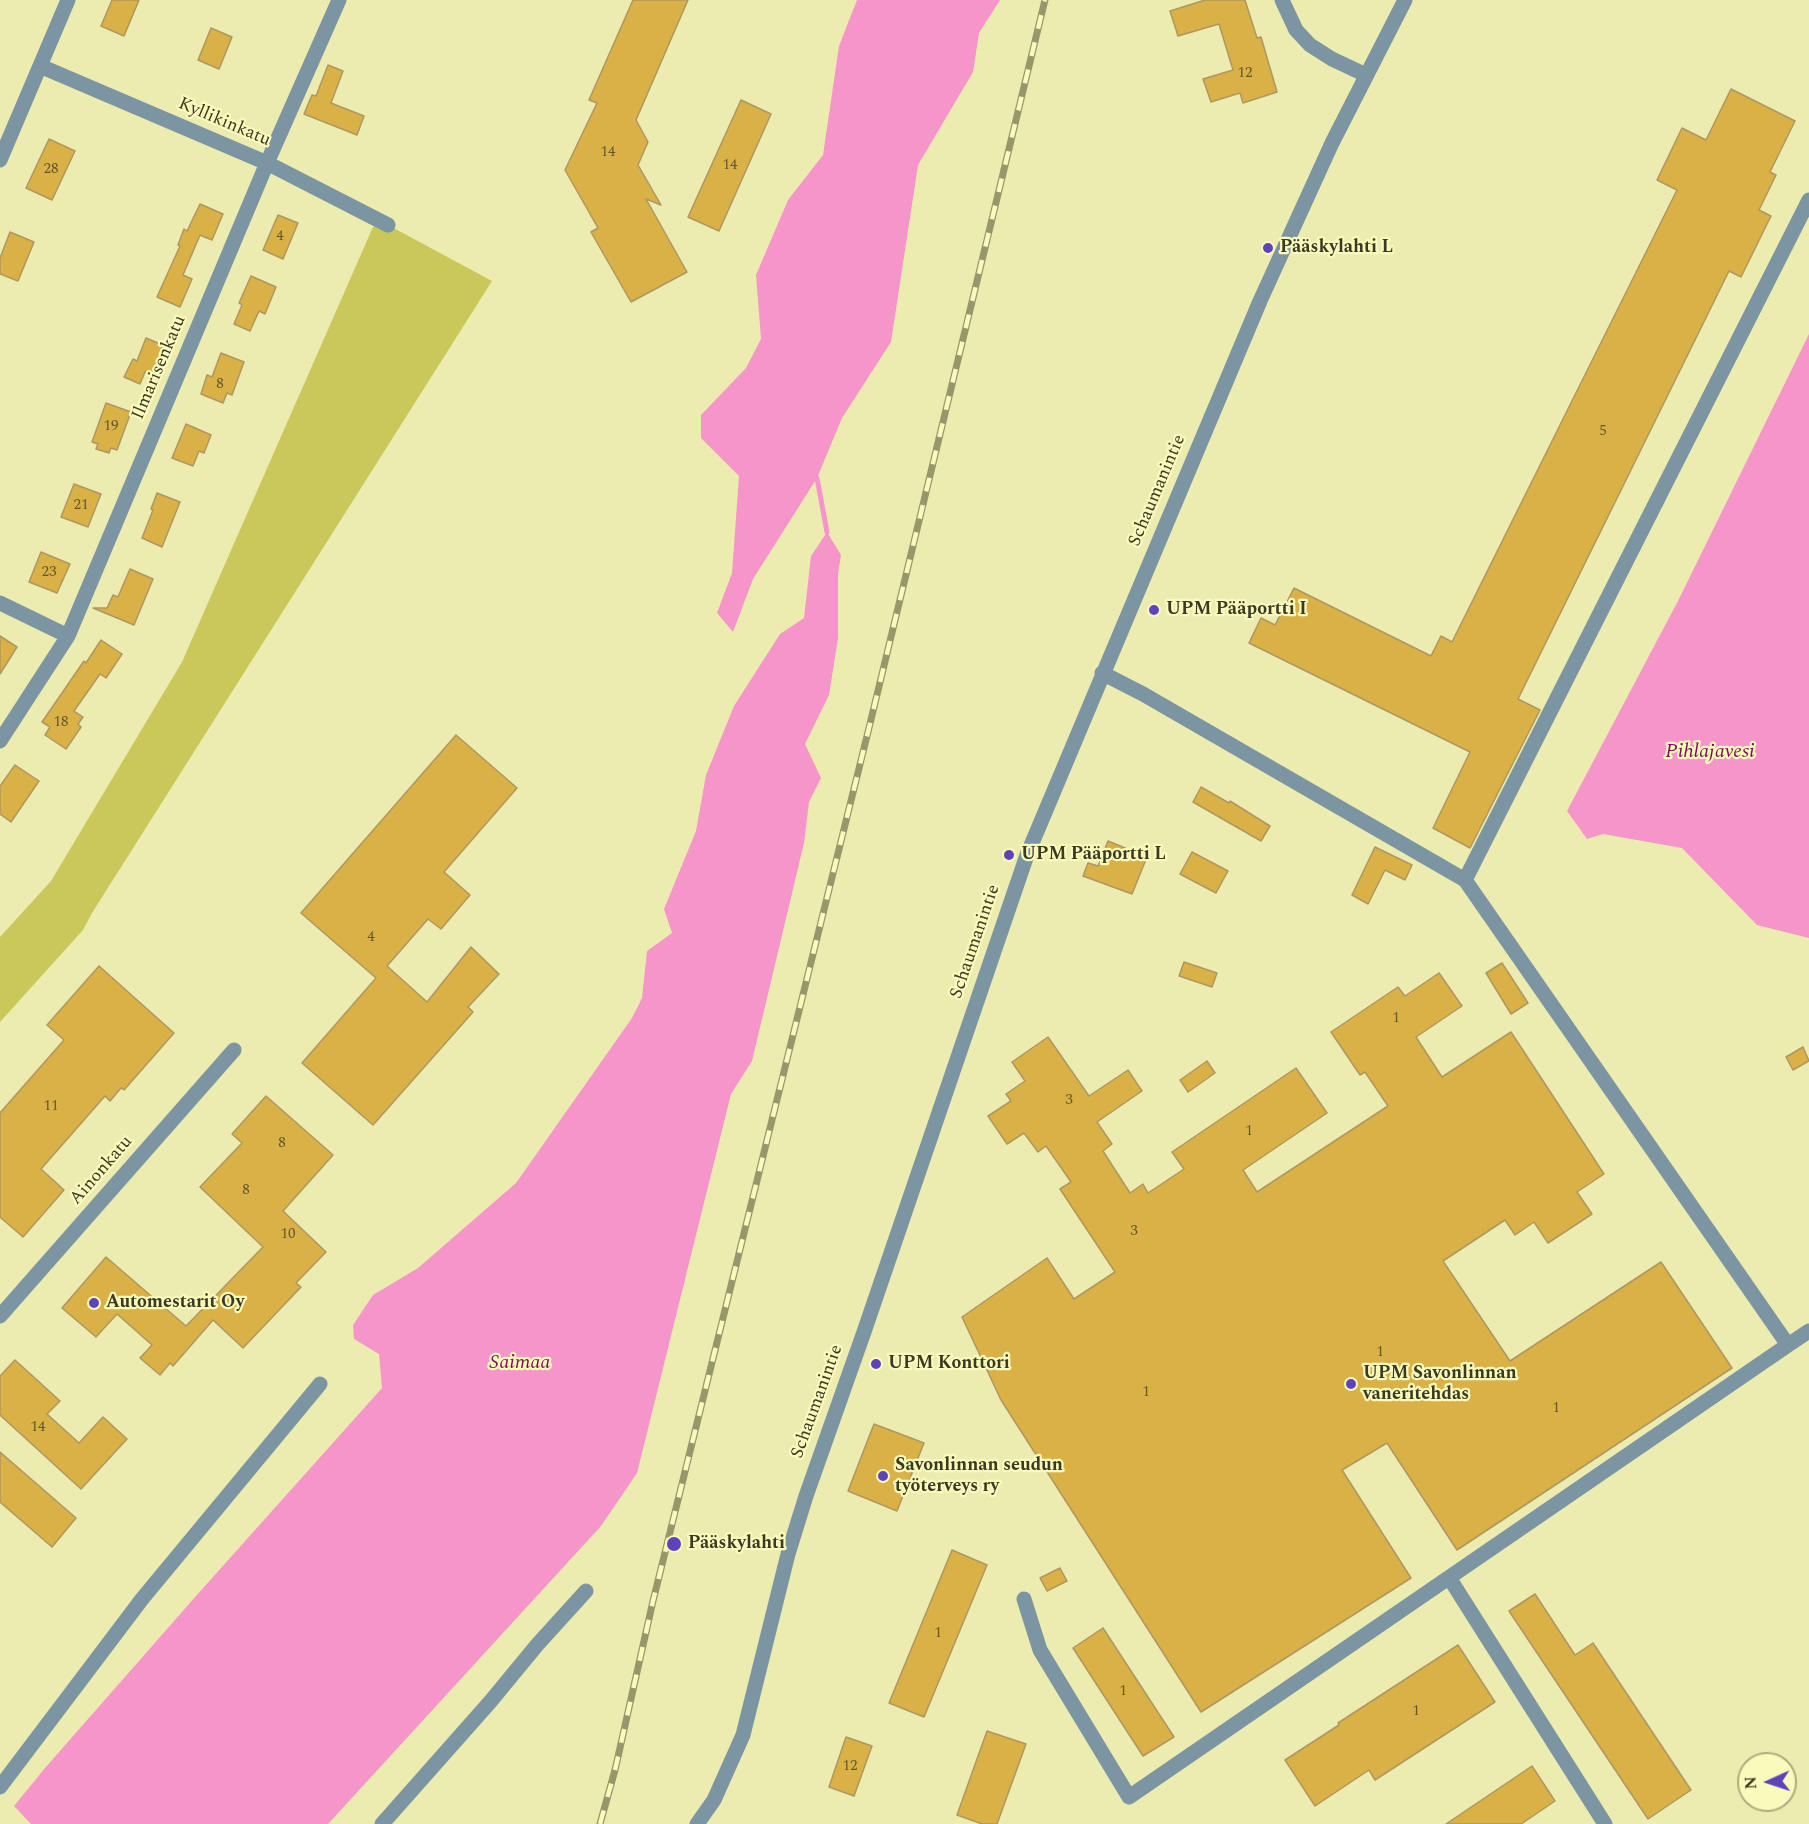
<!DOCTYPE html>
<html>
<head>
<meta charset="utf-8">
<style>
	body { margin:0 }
	#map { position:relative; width:1809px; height:1824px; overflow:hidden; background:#edecb0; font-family:Spectral,serif }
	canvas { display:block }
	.north { position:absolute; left:1737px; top:1752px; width:60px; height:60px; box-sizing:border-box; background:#fafabd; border:2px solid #adad7f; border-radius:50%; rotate:267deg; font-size:16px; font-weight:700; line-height:24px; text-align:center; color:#3a3a22 }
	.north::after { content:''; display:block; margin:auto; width:21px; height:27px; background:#5e44bc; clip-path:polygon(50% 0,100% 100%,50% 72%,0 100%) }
</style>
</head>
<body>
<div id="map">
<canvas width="1809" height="1824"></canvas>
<div class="north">N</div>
</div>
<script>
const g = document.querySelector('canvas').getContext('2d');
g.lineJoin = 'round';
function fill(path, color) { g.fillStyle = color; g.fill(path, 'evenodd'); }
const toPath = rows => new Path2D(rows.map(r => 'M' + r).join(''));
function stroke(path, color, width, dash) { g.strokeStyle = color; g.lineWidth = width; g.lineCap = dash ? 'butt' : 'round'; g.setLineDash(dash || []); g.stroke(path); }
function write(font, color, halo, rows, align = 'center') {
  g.font = font + ' Spectral,serif'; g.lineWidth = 4.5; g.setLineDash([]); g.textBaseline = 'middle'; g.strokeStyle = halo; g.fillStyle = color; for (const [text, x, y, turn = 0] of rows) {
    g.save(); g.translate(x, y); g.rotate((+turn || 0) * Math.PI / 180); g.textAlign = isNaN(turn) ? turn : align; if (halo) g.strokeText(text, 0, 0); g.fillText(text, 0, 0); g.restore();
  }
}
fill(toPath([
	[388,225,492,281,92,913,83,930,0,1022,0,937,51,881,182,662,373,227]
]), '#cac75b');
fill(toPath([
	[857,0,1000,0,979,33,973,72,918,165,891,342,842,418,817,478,753,579,733,632,717,613,732,573,739,476,701,438,701,415,746,368,761,339,756,275,788,200,823,155,839,46],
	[1809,334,1809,938,1757,925,1682,848,1603,834,1587,839,1567,811,1679,599],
	[827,532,841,555,838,574,838,638,829,695,805,744,821,778,809,802,804,843,752,1061,731,1094,637,1473,601,1526,328,1824,31,1824,14,1806,45,1768,196,1596,382,1388,379,1354,354,1339,353,1325,373,1295,418,1268,516,1183,632,1018,642,998,647,951,672,933,664,909,696,831,706,775,734,706,780,634,804,618,811,556]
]), '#f695c9');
stroke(toPath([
	[817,478,827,532]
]), '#f695c9', 5);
const building = toPath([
	[112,0,139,0,124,36,101,26,112,0],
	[633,0,688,0,636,120,648,142,638,165,661,205,646,199,687,272,631,302,591,232,598,228,565,170,597,103,589,100,633,0],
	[1205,0,1245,0,1257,38,1261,37,1277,92,1243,103,1240,93,1211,102,1203,79,1233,70,1219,24,1178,36,1170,11,1205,0],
	[211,28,232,37,219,69,198,60,211,28],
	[328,65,343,71,331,103,364,116,357,135,304,114,312,95,316,96,328,65],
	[1731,89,1795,121,1770,172,1776,175,1759,210,1771,216,1741,277,1729,271,1518,699,1540,710,1470,848,1433,828,1470,752,1249,643,1261,618,1275,625,1294,588,1431,656,1441,636,1452,642,1677,190,1657,180,1682,128,1706,140,1731,89],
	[741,100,771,114,719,231,688,217,741,100],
	[49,139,75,151,52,200,26,188,49,139],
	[200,204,223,214,212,240,200,235,183,275,192,279,180,307,157,297,180,246,178,245,184,229,187,231,200,204],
	[278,215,298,223,283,259,263,250,278,215],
	[10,232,34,242,18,281,0,274,0,258,10,232],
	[251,276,276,287,265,314,259,311,250,331,234,324,242,305,239,303,251,276],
	[146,338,165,346,152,375,145,372,140,384,124,377,133,359,137,361,146,338],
	[221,353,244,362,232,395,227,393,223,403,201,394,207,375,212,377,221,353],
	[106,403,131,412,117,450,111,448,109,453,96,449,98,444,92,442,106,403],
	[186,424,211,435,204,453,199,451,193,466,172,458,186,424],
	[74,484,101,494,88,527,61,517,74,484],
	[157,493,180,502,162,547,142,538,153,510,151,509,157,493],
	[41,552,70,564,57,593,29,582,41,552],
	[130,569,153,579,134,625,93,608,107,608,113,595,118,597,130,569],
	[0,636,17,647,0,674,0,636],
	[101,640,122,654,106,678,100,674,74,711,83,717,78,724,81,727,66,749,45,735,50,727,42,722,84,661,86,663,101,640],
	[456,735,517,788,444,872,470,895,441,929,428,919,387,966,427,1002,471,947,499,974,468,1007,473,1012,373,1125,302,1063,376,978,301,913,456,735],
	[15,765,39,781,11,822,0,814,0,786,15,765],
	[1201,787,1229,803,1230,801,1270,826,1261,841,1193,802,1201,787],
	[1108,841,1147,857,1132,894,1083,876,1088,863,1098,866,1108,841],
	[1375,847,1412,865,1405,880,1385,870,1368,904,1352,895,1375,847],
	[1192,852,1228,871,1216,893,1180,874,1192,852],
	[1184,962,1217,973,1212,987,1179,976,1184,962],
	[1502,963,1528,1003,1511,1014,1486,973,1502,963],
	[99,966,174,1033,124,1090,121,1088,110,1101,105,1096,41,1169,64,1190,23,1237,0,1217,0,1113,64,1040,47,1025,99,966],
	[1439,973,1462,1006,1416,1037,1442,1077,1511,1032,1604,1174,1577,1192,1592,1214,1548,1243,1534,1222,1515,1235,1505,1220,1443,1261,1510,1361,1661,1262,1732,1368,1457,1550,1387,1443,1342,1470,1411,1578,1201,1712,1001,1400,962,1317,1047,1258,1074,1299,1115,1272,1060,1189,1071,1182,1046,1146,1038,1152,1024,1133,1007,1144,988,1116,1011,1101,1006,1094,1025,1081,1012,1062,1048,1037,1089,1096,1128,1070,1142,1091,1097,1122,1112,1144,1103,1151,1130,1193,1143,1184,1148,1193,1184,1169,1172,1152,1296,1068,1327,1113,1243,1170,1257,1192,1388,1106,1365,1072,1360,1075,1331,1032,1398,987,1405,996,1439,973],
	[1803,1047,1809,1061,1793,1070,1786,1057,1803,1047],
	[1207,1061,1215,1073,1188,1092,1180,1080,1207,1061],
	[266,1096,333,1155,283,1211,326,1252,296,1283,301,1287,243,1348,213,1320,173,1366,170,1363,160,1375,140,1358,152,1345,117,1314,96,1337,62,1308,106,1257,186,1326,263,1247,200,1187,242,1143,232,1134,266,1096],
	[15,1360,60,1401,47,1414,79,1443,103,1417,127,1439,81,1489,0,1415,0,1376,15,1360],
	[874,1424,924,1443,897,1511,848,1491,874,1424],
	[0,1452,76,1518,52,1547,0,1502,0,1452],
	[952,1550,987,1565,924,1717,889,1703,952,1550],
	[1060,1568,1067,1581,1047,1591,1040,1578,1060,1568],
	[1535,1594,1575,1655,1593,1643,1691,1790,1648,1819,1509,1611,1535,1594],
	[1103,1628,1174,1737,1143,1756,1073,1648,1103,1628],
	[1458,1645,1495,1702,1375,1780,1369,1770,1315,1806,1285,1760,1339,1725,1338,1723,1458,1645],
	[987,1731,1026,1744,997,1824,982,1824,957,1815,987,1731],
	[846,1737,872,1746,854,1796,829,1787,846,1737],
	[1532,1766,1555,1801,1521,1824,1446,1824,1532,1766]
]);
fill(building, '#dab146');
stroke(building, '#ae9761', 1.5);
stroke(toPath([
	[1282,0,1296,30,1310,45,1332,59,1366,75],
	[40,66,267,163,388,225],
	[0,160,68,0],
	[0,603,68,636],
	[1102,673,1143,694,1465,880,1809,200],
	[0,741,68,636,267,163,339,0],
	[1465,880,1788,1345,1809,1331],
	[0,1316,234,1050],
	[1450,1579,1605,1824],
	[1024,1599,1040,1650,1129,1797,1788,1345],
	[0,1787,142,1599,320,1384],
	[382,1824,490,1702,537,1645,586,1591],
	[697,1824,714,1800,743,1735,788,1554,806,1496,864,1332,1027,855,1260,301,1332,143,1405,0]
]), '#7b95a2', 15);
const rail = toPath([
	[600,1824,615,1770,653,1601,868,732,1045,0]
]);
stroke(rail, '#97976c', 7);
stroke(rail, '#fafabd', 4.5, [14]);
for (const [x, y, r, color] of [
	[1268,248,6,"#5e44bc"],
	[1154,610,6,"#5e44bc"],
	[1009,855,6,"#5e44bc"],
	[94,1303,6,"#5e44bc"],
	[876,1364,6,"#5e44bc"],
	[1351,1384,6,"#5e44bc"],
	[883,1476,6,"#5e44bc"],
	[674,1544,8,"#5e44bc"]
]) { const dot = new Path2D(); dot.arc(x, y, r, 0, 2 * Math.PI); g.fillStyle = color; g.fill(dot); stroke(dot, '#fafabd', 2); }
write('15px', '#62582b', null, [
	["12",1245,74],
	["14",608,153],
	["14",730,166],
	["28",51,170],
	["4",280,237],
	["8",220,385],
	["19",111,427],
	["5",1603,432],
	["21",81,506],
	["23",49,573],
	["18",61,723],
	["4",371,938],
	["1",1396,1019],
	["3",1069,1101],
	["11",51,1107],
	["1",1249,1132],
	["8",282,1144],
	["8",246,1191],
	["3",1134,1232],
	["10",288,1235],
	["1",1380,1353],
	["1",1146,1393],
	["1",1556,1409],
	["14",38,1428],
	["1",938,1634],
	["1",1123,1692],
	["1",1416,1712],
	["12",850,1767]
]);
write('18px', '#3a3a22', '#fafabd', [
	["Kyllikinkatu",224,123,23],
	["Ilmarisenkatu",160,368,-67],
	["Schaumanintie",1158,491,-67],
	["Schaumanintie",976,942,-71],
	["Ainonkatu",102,1171,-49],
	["Schaumanintie",818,1402,-70]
]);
write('bold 18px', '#3a3a22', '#fafabd', [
	["Pääskylahti L",1280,248],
	["UPM Pääportti I",1166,610],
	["UPM Pääportti L",1021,855],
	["Automestarit Oy",106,1303],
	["UPM Konttori",888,1364],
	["UPM Savonlinnan",1363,1374],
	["vaneritehdas",1363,1395],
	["Savonlinnan seudun",895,1466],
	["työterveys ry",895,1487],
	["Pääskylahti",688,1544]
], 'left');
write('italic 20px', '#7b0c54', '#fafabd', [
	["Pihlajavesi",1710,753],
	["Saimaa",520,1364]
]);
</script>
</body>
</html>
